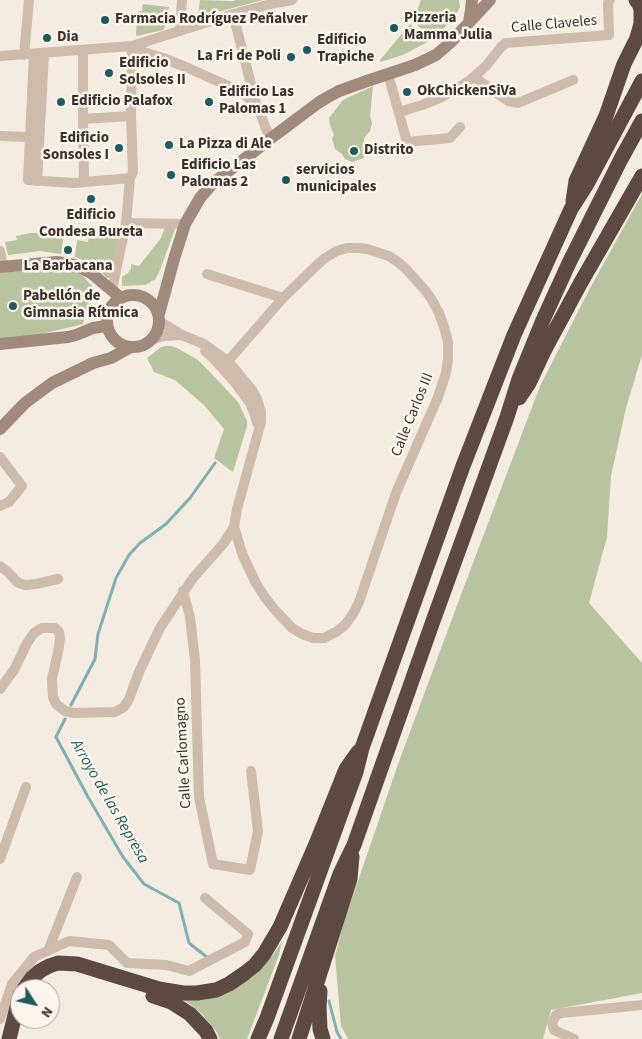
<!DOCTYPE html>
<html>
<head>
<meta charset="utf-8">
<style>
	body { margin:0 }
	#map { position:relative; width:642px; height:1039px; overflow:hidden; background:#f4ebe1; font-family:"Source Sans 3",sans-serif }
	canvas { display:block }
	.north { position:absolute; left:10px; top:979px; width:50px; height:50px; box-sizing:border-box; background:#fbf5ee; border:1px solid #aea6a0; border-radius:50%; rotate:125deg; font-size:14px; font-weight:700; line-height:20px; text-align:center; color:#3b302b }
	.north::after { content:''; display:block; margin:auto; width:18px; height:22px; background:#1f5a5e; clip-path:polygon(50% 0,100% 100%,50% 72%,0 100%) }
</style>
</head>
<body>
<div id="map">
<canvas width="642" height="1039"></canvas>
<div class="north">N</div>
</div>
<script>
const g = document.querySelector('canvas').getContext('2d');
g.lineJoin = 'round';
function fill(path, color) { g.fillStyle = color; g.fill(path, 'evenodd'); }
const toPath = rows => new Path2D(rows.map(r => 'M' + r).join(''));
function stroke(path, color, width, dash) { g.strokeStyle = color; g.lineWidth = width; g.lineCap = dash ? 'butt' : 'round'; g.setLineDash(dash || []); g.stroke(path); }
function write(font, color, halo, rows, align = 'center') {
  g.font = font + ' "Source Sans 3",sans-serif'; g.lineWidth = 5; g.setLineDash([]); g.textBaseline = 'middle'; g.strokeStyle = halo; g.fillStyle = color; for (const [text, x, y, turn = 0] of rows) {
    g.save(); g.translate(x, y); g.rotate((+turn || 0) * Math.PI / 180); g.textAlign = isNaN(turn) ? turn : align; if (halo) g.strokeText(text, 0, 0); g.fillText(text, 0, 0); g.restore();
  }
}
fill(toPath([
	[200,0,234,1,235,0,263,0,198,17],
	[421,0,459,0,460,7,455,16,444,28,432,39,413,21],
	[143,4,169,7,166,24,163,30,137,36,136,35,137,12,142,11],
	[410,24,429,41,405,54,381,62,380,60],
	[373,86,370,116,372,123,370,131,364,138,364,158,352,162,345,159,342,154,335,149,332,139,334,135,330,125,329,118,343,100],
	[642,194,642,355,626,408,611,476,607,537,589,603,642,663,642,993,551,1010,543,1039,348,1039,341,1026,335,956,344,922,397,767,462,592,540,386,588,292],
	[165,227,175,229,160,270,155,280,151,281,151,282,145,285,122,286,122,277,128,273,131,269,131,264,139,266,161,238],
	[90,229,120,229,111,277,109,278,107,278,98,269,90,263,75,257,77,240,88,242],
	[31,233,40,233,40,235,63,239,61,254,40,251,8,255,5,242,17,240,16,236],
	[49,268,67,268,82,275,93,287,83,324,37,335,0,341,0,273],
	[166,346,171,346,177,348,198,360,210,372,238,402,241,408,247,421,247,426,233,472,214,458,224,429,204,405,175,380,154,372,147,358,161,347],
	[282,941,279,955,247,1039,220,1039,216,1031,202,1014,193,1006,182,999,225,994,242,984,253,976,273,955]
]), '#b8c4a0');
stroke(toPath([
	[71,705,95,659,98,634,116,578,129,555,140,543,166,524,190,498,215,463],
	[65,719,56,737,88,797,123,857,144,884,179,903,189,943,208,958],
	[329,1001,337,1032,341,1039]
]), '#7fb0b2', 3);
stroke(toPath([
	[233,14,256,104],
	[180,31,182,0],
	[132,46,137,50,163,58,188,68,242,92,246,96,256,105,260,113,270,139],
	[83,50,83,119,84,182],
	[34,54,28,180,74,183,130,178],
	[24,55,29,0],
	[0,56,132,46,233,14,275,3,292,0],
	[388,74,407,142,450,138,460,127],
	[474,77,508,101,518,103,573,80],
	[399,112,422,105,442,97,469,81,486,66,501,47,506,43,609,35,608,3,610,0],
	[83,119,131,116],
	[0,136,30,137],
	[37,181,44,54],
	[126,223,185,224],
	[0,251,3,266],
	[207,274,283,298],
	[112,290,126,223,130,178,133,172,131,116,132,46],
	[153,339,164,336,181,335],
	[205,351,213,358,237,385,250,403,255,415,257,423],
	[228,361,283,298,316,266,325,258,337,251,347,248,358,248,367,249,389,256,398,262,405,268,425,290,432,300,439,313,444,327,448,342,448,359,446,373,438,397,396,493,359,602,353,614,345,625,336,632,324,638,313,638,302,634,292,628,275,610,264,596,256,583,243,556,234,527],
	[0,457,22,486,9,502,0,506],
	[0,566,8,572,17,582,21,584,26,585,36,584,58,579],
	[183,591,190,617,195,660,199,797,213,864,250,870,258,831,251,771],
	[0,689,14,670,27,643,34,633,42,628,55,628,59,632,60,639,58,652,52,679,53,697,56,704,65,711,74,713,115,712,124,707,129,699,139,672,160,628,193,578,224,543,234,527,237,509,261,422,261,412,257,399,252,390,228,361,204,344,182,335,159,321],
	[0,859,26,787],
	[48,951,77,877],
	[0,1019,12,984,34,957,69,941,109,945,127,963,166,965,189,971,245,942,248,934,205,898],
	[574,1039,554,1030,552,1023,556,1015,561,1013,642,1005]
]), '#cdbbac', 10);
stroke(toPath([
	[469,22,471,10,472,0],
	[0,267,57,262,75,265,91,273,121,298],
	'107 321a26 26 0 1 1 52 0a26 26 0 1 1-52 0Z',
	[159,314,174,259,185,224,200,198,212,184,270,139,318,103,328,97,339,91,367,81,415,65,436,55,451,42,490,0],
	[0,344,68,337,76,335,93,328,106,326],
	[0,429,25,403,52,383,93,363,111,358,129,348]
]), '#a18a7d', 12);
stroke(toPath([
	[573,201,576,181,606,116,624,64,636,40,639,31,641,23,641,9,639,4,636,0],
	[519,398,529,383,544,351,580,284,642,176],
	[24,989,32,978,40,971,49,966,58,963,77,964,159,989,183,993,197,993,216,990,229,984,245,973,255,965,264,954,280,927,316,844,346,769,358,752],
	[320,991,319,1007,320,1029,323,1039],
	[153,996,171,1002,190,1014,206,1031,210,1039],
	[9,1039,20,995],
	[258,1039,267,1018,356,772,362,748,463,466,514,335,571,209,587,184,642,81],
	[281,1039,340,874,354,845,433,621,507,417,519,379,543,320,569,263,621,159,642,121],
	[299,1039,350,879,352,856]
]), '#5c4a42', 15);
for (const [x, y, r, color] of [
	[105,20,5,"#1f5a5e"],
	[394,28,5,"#1f5a5e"],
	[47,38,5,"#1f5a5e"],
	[307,50,5,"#1f5a5e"],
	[291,57,5,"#1f5a5e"],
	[109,73,5,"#1f5a5e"],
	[407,92,5,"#1f5a5e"],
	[61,102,5,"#1f5a5e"],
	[209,102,5,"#1f5a5e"],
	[169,145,5,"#1f5a5e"],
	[119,148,5,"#1f5a5e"],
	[354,151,5,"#1f5a5e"],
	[171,175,5,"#1f5a5e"],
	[286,180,5,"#1f5a5e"],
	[91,199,5,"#1f5a5e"],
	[68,250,5,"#1f5a5e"],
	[13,306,5,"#1f5a5e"]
]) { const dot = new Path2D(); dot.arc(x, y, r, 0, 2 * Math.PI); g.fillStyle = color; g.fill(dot); stroke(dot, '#fbf5ee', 2); }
write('bold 15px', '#3b302b', '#fbf5ee', [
	["Pizzeria",404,19],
	["Mamma Julia",404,36],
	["Farmacia Rodríguez Peñalver",115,20],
	["Dia",57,38],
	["Edificio",317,41],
	["Trapiche",317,58],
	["La Fri de Poli",281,57,"right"],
	["Edificio",119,64],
	["Solsoles II",119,81],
	["OkChickenSiVa",417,92],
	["Edificio Las",219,93],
	["Palomas 1",219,110],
	["Edificio Palafox",71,102],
	["Edificio",109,139,"right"],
	["Sonsoles I",109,156,"right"],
	["La Pizza di Ale",179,145],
	["Distrito",364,151],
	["Edificio Las",181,166],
	["Palomas 2",181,183],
	["servicios",296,171],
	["municipales",296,188],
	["Edificio",91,216,"center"],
	["Condesa Bureta",91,233,"center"],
	["La Barbacana",68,267,"center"],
	["Pabellón de",23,297],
	["Gimnasia Rítmica",23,314]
], 'left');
write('15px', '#3b302b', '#fbf5ee', [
	["Calle Claveles",554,25,-5],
	["Calle Carlos III",413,415,-68],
	["Calle Carlomagno",184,753,-93]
]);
write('italic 16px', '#1f5a5e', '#fbf5ee', [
	["Arroyo de las Represa",109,802,60]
]);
</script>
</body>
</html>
